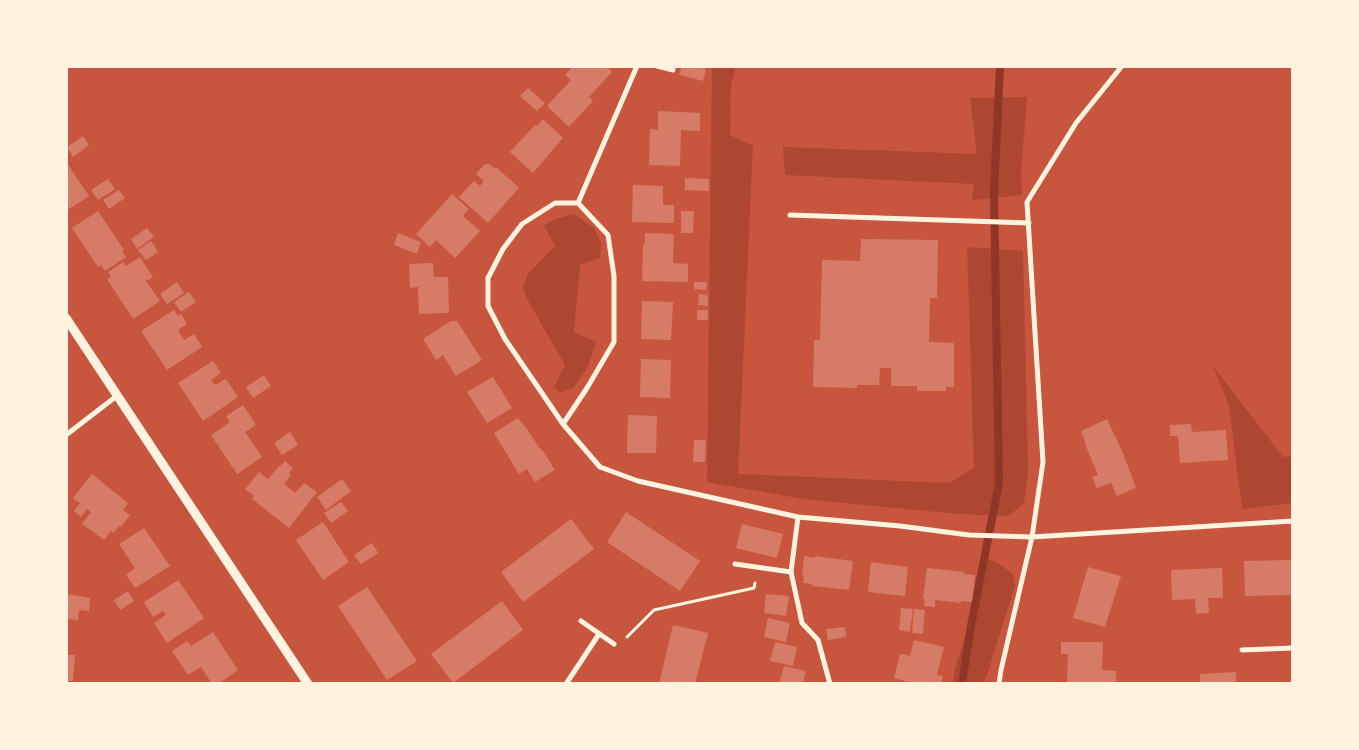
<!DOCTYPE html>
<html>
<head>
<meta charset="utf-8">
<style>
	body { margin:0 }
	#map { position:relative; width:1359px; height:750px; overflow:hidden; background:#c8553d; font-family:"Asap Condensed",sans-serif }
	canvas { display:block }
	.frame { position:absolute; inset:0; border:68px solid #fff3e0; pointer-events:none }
</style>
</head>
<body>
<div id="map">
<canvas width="1359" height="750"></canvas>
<div class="frame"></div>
</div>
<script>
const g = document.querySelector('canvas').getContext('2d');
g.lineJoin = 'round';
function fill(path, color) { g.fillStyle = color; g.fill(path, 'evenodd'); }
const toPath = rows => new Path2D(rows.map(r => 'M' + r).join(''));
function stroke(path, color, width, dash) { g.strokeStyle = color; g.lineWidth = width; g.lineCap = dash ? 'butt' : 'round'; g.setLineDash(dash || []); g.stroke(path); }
fill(toPath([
	[705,66,736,66,731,83,730,135,753,146,738,474,949,483,974,468,967,247,1023,251,1028,472,1024,503,1009,516,958,514,803,499,707,482,712,68],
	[1027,97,1021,174,1022,195,972,200,974,184,785,175,783,147,977,154,970,98],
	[574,214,594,228,601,243,600,258,580,265,574,332,596,342,588,367,573,388,560,393,554,387,565,365,527,299,523,287,528,274,555,246,544,226,555,219],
	[1213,366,1283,457,1293,456,1293,503,1242,509,1229,406],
	[987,558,999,564,1013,574,1015,586,984,684,952,684,955,670]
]), '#ae4732');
stroke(toPath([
	[962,684,971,626,999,483,994,192,1000,66]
]), '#8f3625', 8);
fill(toPath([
	[573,66,606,66,612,72,589,97,593,101,569,127,547,106,571,80,565,75],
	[682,66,695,66,706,69,703,81,679,75],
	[528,88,545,103,537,111,520,96],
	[658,111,700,113,700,131,681,130,680,166,649,165,650,129,658,130],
	[543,119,563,138,533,173,510,152,535,125,537,126],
	[83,136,89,145,73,157,67,147],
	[66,162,89,196,66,211],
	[485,164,489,164,495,169,496,167,519,188,488,223,459,197,474,181,480,186,484,181,476,174],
	[685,178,709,179,709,191,685,190],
	[108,179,115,189,98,200,91,190],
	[633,185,663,186,663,205,674,205,674,223,632,222],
	[119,190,125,198,109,209,103,200],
	[452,194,469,209,463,216,480,231,455,258,436,240,430,247,416,234],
	[98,211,124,250,122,251,126,257,105,271,101,265,98,267,72,228],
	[681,211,694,211,693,233,681,233],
	[147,228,154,237,137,249,131,239],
	[398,233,421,242,417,254,394,245],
	[645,233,674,234,673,263,688,264,688,282,642,281,643,244,645,244],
	[861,239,938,240,937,298,930,298,929,342,954,343,954,387,946,387,946,391,917,391,917,386,891,386,891,368,880,368,879,385,857,385,857,388,813,387,814,340,820,340,822,260,860,261],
	[151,241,158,252,146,260,138,250],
	[140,257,153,277,146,281,160,301,133,319,107,279,111,277,108,272,123,262,126,266],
	[433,263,434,277,448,277,449,313,419,314,418,287,410,288,409,264],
	[177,282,184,293,167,304,160,294],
	[694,282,707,282,706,290,694,289],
	[189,292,196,302,181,312,174,302],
	[699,294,708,295,708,306,698,305],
	[642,301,673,302,671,340,641,339],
	[174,310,178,316,181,314,187,324,178,330,184,340,194,334,202,347,167,370,141,331],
	[697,310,708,310,708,320,697,320],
	[451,321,457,321,482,360,456,376,443,355,436,360,423,339],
	[641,359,671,360,670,398,640,397],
	[213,361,221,373,211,380,215,385,226,379,238,397,203,421,178,383],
	[264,375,271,386,253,398,246,387],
	[493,377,512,408,487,423,467,392],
	[243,405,256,425,245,432,262,457,237,474,211,435,230,422,226,416],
	[628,415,657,416,656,453,627,453],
	[518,418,524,426,525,426,540,449,541,448,555,470,535,482,527,469,519,474,494,433],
	[1107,419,1123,453,1136,488,1117,496,1111,483,1097,488,1092,477,1098,475,1085,444,1086,444,1081,431],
	[1191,424,1192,432,1226,430,1228,460,1180,463,1178,436,1170,436,1170,425],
	[290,432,298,445,282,455,274,443],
	[694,440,706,440,705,462,693,462],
	[285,461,293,468,289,473,291,475,284,484,295,493,304,483,317,492,289,528,252,499,254,496,245,489,259,472,268,479,279,466,280,466],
	[92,474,128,503,123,510,130,515,121,527,119,526,114,533,111,531,104,540,82,524,91,512,87,509,81,517,74,511,80,503,73,498],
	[342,479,351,491,326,510,317,497],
	[341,502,348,511,331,523,324,513],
	[626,512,700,561,680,591,607,542],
	[571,519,594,549,523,602,501,572],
	[323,522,349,562,323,580,296,540],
	[742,524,783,534,777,558,736,548],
	[144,528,170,566,135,588,126,575,135,568,119,544],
	[372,543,378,553,361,564,354,555],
	[804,556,815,558,815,556,853,561,849,590,812,586,812,584,803,583,804,575,802,575],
	[1293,560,1293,595,1245,596,1244,561],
	[871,562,908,567,905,596,868,592],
	[1088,567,1121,576,1105,627,1073,618],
	[927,568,965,572,964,574,975,575,972,602,961,601,961,603,935,600,935,607,924,606,925,599,923,599],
	[1222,568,1223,598,1208,598,1209,613,1196,614,1195,599,1172,600,1171,570],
	[178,580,204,618,167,643,154,623,166,615,163,611,153,617,144,602],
	[367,587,417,661,387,680,338,606],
	[128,591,134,601,120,610,114,600],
	[66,594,90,598,89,611,79,610,78,620,66,619],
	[766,594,789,596,786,616,764,613],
	[502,601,523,630,453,683,431,654],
	[901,608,913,609,910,632,899,630],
	[914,609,925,610,923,634,912,633],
	[768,618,790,623,786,642,764,637],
	[673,625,708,633,695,684,659,684],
	[845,627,846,637,828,640,826,629],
	[213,632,238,670,218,684,212,684,201,667,188,675,172,651,187,641,191,646],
	[914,640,944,647,937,675,943,676,941,684,916,684,894,678,900,654,910,656],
	[775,642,797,647,793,666,770,661],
	[1061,642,1103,642,1102,670,1116,671,1116,684,1067,684,1068,654,1061,654],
	[66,655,75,655,73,681,66,681],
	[784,666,806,671,803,684,779,684],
	[1236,672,1236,684,1200,684,1200,674]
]), '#d67c66');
stroke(toPath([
	[627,637,654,610,754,588,755,583]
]), '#fff3e0', 3);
stroke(toPath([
	[637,66,578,203,555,203,522,224,503,249,488,278,488,306,505,339,563,424,600,467,638,481,798,517,900,526,969,535,1032,537,1293,521],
	[657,66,673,70],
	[790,215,1029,223],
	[563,424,587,388,614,342,614,276,608,235,578,203],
	[66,435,118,395],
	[798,517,791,572,802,623,818,640,830,684],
	[735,564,791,572],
	[581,621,614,644],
	[1242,650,1293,648],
	[566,684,599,634],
	[999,684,1001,670,1032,537,1043,462,1027,202,1076,123,1122,66]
]), '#fff3e0', 5);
stroke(toPath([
	[66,318,308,684]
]), '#fff3e0', 9);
</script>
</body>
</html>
